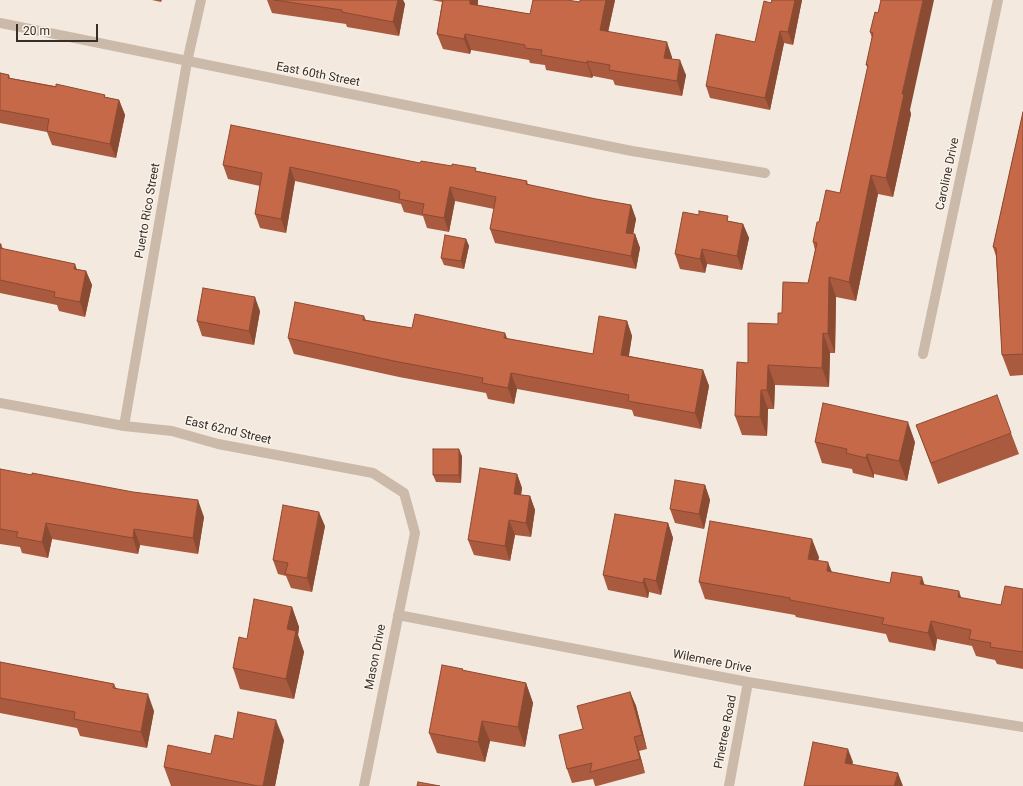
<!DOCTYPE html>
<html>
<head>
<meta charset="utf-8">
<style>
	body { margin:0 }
	#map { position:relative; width:1023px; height:786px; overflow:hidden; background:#f3e9de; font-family:Roboto,sans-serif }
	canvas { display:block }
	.scale { position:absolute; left:16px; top:24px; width:82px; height:18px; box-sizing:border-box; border:2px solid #382e29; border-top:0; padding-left:5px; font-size:12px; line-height:14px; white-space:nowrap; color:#382e29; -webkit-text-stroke:3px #faf3ea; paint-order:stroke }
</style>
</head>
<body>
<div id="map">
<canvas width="1023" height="786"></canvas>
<div class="scale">20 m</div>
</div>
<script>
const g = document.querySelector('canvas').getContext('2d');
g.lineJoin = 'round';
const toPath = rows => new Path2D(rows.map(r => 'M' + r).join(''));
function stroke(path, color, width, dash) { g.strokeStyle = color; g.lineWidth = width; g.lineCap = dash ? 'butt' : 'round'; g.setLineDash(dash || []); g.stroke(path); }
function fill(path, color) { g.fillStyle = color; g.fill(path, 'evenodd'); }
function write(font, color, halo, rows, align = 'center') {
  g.font = font + ' Roboto,sans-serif'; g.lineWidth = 3; g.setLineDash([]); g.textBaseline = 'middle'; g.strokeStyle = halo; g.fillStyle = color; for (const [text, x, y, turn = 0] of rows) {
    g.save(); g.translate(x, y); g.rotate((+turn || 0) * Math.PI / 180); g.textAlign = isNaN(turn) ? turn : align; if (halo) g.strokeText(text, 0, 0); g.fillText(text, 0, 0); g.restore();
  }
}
stroke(toPath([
	[0,23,632,151,765,173],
	[923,354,998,0],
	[0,403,124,426,172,431,218,444,373,473,404,493,415,533,364,786],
	[124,426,187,62,201,0],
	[398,615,748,682,1023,727],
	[729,786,748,682]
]), '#cbb9a9', 10);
fill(toPath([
	[152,0,162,0,161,2],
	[267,0,403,0,405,4,399,36,347,27,346,24,272,13],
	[432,0,478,0,478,5,530,14,580,2,615,0,608,32,672,57,672,59,686,75,682,96,615,85,613,80,593,76,592,78,546,70,545,65,530,63,529,60,471,50,470,54,443,49,437,34,442,2],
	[772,0,802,0,793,45,784,43,770,110,710,98,706,86,755,42,771,3],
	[875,12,911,114,893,197,878,194,856,301,836,297,835,353,830,353,829,387,775,385,774,409,768,409,767,436,742,435,735,416,748,363,778,324,782,313,808,283,815,250,813,242,819,222,840,193,868,68,866,65,872,38,870,32],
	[0,73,9,75,10,78,105,95,105,97,119,100,125,115,116,158,52,145,47,132,0,123],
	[1023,112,1023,375,1010,376,1002,355,996,256,993,247],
	[420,163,477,171,527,181,528,185,596,199,631,205,636,219,633,234,635,234,640,248,636,269,495,243,490,229,494,209,455,201,449,232,427,228,423,216,404,212,401,204,295,181,286,233,260,228,255,214,260,186,228,179,223,165],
	[729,221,743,224,749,238,742,270,707,264,705,273,680,269,675,254],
	[466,239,469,246,464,269,444,265,441,258],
	[0,244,1,244,3,249,77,269,86,271,92,285,85,317,59,311,57,305,0,293],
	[260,311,254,345,202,336,197,321],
	[364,316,366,320,412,328,508,339,593,354,627,321,632,336,629,356,703,370,709,386,701,429,634,416,632,410,517,389,514,404,488,399,486,393,399,377,294,354,288,338],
	[916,425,1011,433,1019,454,938,484],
	[815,442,915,442,907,481,874,474,874,478,853,473,852,469,822,463],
	[462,456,461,483,436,482,433,475],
	[0,469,204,517,198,554,140,545,138,554,52,539,48,558,22,553,20,547,0,544],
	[517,474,522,488,521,495,530,496,535,510,531,537,515,535,510,561,474,555,468,540],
	[705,485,710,500,704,529,675,523,670,509],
	[668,523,673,538,661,595,649,592,648,598,608,590,603,575],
	[325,526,312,592,291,588,286,576,278,574,273,560],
	[819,557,818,560,832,572,890,583,925,585,961,598,1001,605,1023,589,1023,669,997,664,995,660,976,656,972,646,937,639,935,651,889,642,886,634,796,617,795,615,705,599,699,582],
	[292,607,299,627,298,635,304,652,294,699,240,689,233,668,247,639],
	[0,662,114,684,116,688,154,711,147,748,80,736,77,728,0,713],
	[463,669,463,671,526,683,533,703,525,747,490,741,485,762,437,753,429,733],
	[630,692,636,706,647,749,639,751,645,773,597,786,595,786,593,779,572,783,567,769,583,729],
	[233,739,284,740,275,786,171,786,164,767,211,754]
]), '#aa5a3e');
fill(toPath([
	[398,0,403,0,405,4,399,36,393,22],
	[470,0,478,0,475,19,470,4],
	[606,0,615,0,605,46,600,30],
	[795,0,802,0,793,45,788,32],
	[923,0,934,0,910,110,911,114,893,197,886,178,902,94],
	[780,31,784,43,770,110,765,98],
	[465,34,471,50,470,54,464,39],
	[667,42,672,57,669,73,664,58],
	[680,60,686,75,682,96,677,81],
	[587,61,593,76,592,78,587,63],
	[119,100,125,115,116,158,110,144],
	[290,167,295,181,286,233,281,219],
	[871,175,878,194,856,301,849,282],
	[450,187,455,201,449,232,444,218],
	[631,205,636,219,631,246,626,233],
	[743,224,749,238,742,270,737,256],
	[635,234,640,248,636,269,631,256],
	[466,239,469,246,464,269,461,261],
	[702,249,707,264,705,273,700,259],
	[75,264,80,278,74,269],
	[86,271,92,285,85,317,80,302],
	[829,277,836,297,835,353,828,334],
	[255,297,260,311,254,345,249,331],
	[627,321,632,336,626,371,621,355],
	[505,333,511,348,504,338],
	[823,333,830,353,829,387,822,368],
	[768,365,775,385,774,409,767,390],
	[703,370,709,386,701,429,695,413],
	[511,373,517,389,514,404,508,388],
	[761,390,768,409,767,436,760,417],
	[908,422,915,442,907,481,899,461],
	[459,449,462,456,461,483,459,475],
	[867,454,874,474,874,478,866,458],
	[517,474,522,488,519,508,514,494],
	[705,485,710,500,704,529,699,514],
	[530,496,535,510,531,537,526,523],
	[198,500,204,517,198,554,193,538],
	[319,512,325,526,312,592,307,578],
	[509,520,515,535,510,561,505,546],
	[46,523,52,539,48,558,42,542],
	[668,523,673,538,661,595,656,581],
	[134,529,140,545,138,554,133,538],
	[812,539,819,557,815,576,808,559],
	[828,562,835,580,827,571],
	[922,577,928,595,920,584],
	[644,578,649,592,648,598,643,583],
	[959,591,965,609,958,597],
	[292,607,299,627,298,635,304,652,294,699,286,679,287,629],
	[931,621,937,639,935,651,928,633],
	[526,683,533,703,525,747,518,727],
	[630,692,636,706,647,749,642,735],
	[148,694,154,711,147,748,141,732],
	[276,720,284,740,275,786,263,786],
	[482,721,490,741,485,762,478,742],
	[634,737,639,751,645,773,640,759],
	[848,749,853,762,850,777,845,763],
	[898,773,903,786,894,786]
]), '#8b4a32');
const building = toPath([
	[274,0,398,0,393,22,342,12,342,10,274,0],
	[443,0,470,0,470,4,530,14,533,0,567,0,580,2,580,0,606,0,600,30,667,42,664,58,680,60,677,81,609,70,610,65,587,61,587,63,541,55,542,50,525,48,525,45,465,34,464,39,437,34,443,0],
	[772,0,795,0,788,32,780,31,765,98,706,86,716,34,755,42,764,1,771,3,772,0],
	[881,0,923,0,902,94,904,94,886,178,871,175,849,282,829,277,828,334,823,333,822,368,768,365,767,390,761,390,760,417,735,416,737,362,748,363,748,323,778,324,778,313,782,313,783,282,808,283,817,243,813,242,817,222,819,222,826,190,840,193,868,65,866,65,873,33,870,32,875,12,878,13,881,0],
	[0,73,9,75,8,78,56,87,56,84,105,95,104,97,119,100,110,144,47,131,49,119,0,110,0,73],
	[1023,112,1023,354,1002,355,996,248,993,247,1023,112],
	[231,125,420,163,421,161,452,166,452,164,476,168,475,171,527,181,526,184,596,199,631,205,626,233,635,234,631,256,490,229,496,197,450,187,444,218,422,214,424,204,399,199,400,192,397,190,290,167,281,219,255,214,262,173,223,165,231,125],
	[699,211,728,216,727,221,743,224,737,256,702,249,700,259,675,254,683,212,699,215,699,211],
	[445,235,466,239,461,261,441,258,445,235],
	[0,244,1,244,0,248,75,264,74,269,86,271,80,302,54,297,55,292,0,280,0,244],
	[203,288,255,297,249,331,197,321,203,288],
	[295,302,364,316,363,320,412,328,415,314,505,333,504,338,593,354,599,316,627,321,621,355,703,370,695,413,628,401,629,395,511,373,508,388,482,383,483,378,394,361,288,338,295,302],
	[997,395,1011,433,931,463,916,425,997,395],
	[823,403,908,422,899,461,867,454,866,458,846,453,847,449,815,442,823,403],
	[433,449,459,449,459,475,433,475,433,449],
	[480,468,517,474,514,494,530,496,526,523,509,520,505,546,468,540,480,468],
	[0,469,32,475,32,473,133,492,198,500,193,538,134,529,133,538,46,523,42,542,16,537,18,532,0,529,0,469],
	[675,480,705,485,699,514,670,509,675,480],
	[283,505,319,512,307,578,285,574,288,563,273,560,283,505],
	[615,514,668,523,656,581,644,578,643,583,603,575,615,514],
	[710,521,812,539,808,559,828,562,827,571,890,583,892,572,922,577,920,584,959,591,958,597,1001,605,1005,586,1023,589,1023,652,990,647,991,643,969,639,971,630,931,621,928,633,882,624,884,618,790,600,790,598,699,582,710,521],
	[254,599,292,607,287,629,296,631,286,679,233,668,239,637,247,639,254,599],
	[0,662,114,684,113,688,148,694,141,732,74,719,75,712,0,698,0,662],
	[442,665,463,669,462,670,526,683,518,727,482,721,478,742,429,733,442,665],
	[630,692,642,735,634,737,640,759,590,772,592,763,567,769,559,735,583,729,577,706,630,692],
	[238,712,276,720,263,786,258,786,164,767,168,745,211,754,215,735,233,739,238,712],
	[813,742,848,749,845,763,898,773,894,786,804,786,813,742],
	[418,782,440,786,417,786,418,782]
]);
fill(building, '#c66948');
stroke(building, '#8b4a32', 1);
write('12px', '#382e29', '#faf3ea', [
	["East 60th Street",318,75,11],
	["Caroline Drive",948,174,-78],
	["Puerto Rico Street",148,211,-80],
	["East 62nd Street",228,431,13],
	["Mason Drive",376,657,-79],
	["Wilemere Drive",712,662,11],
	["Pinetree Road",726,732,-79]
]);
</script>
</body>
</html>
